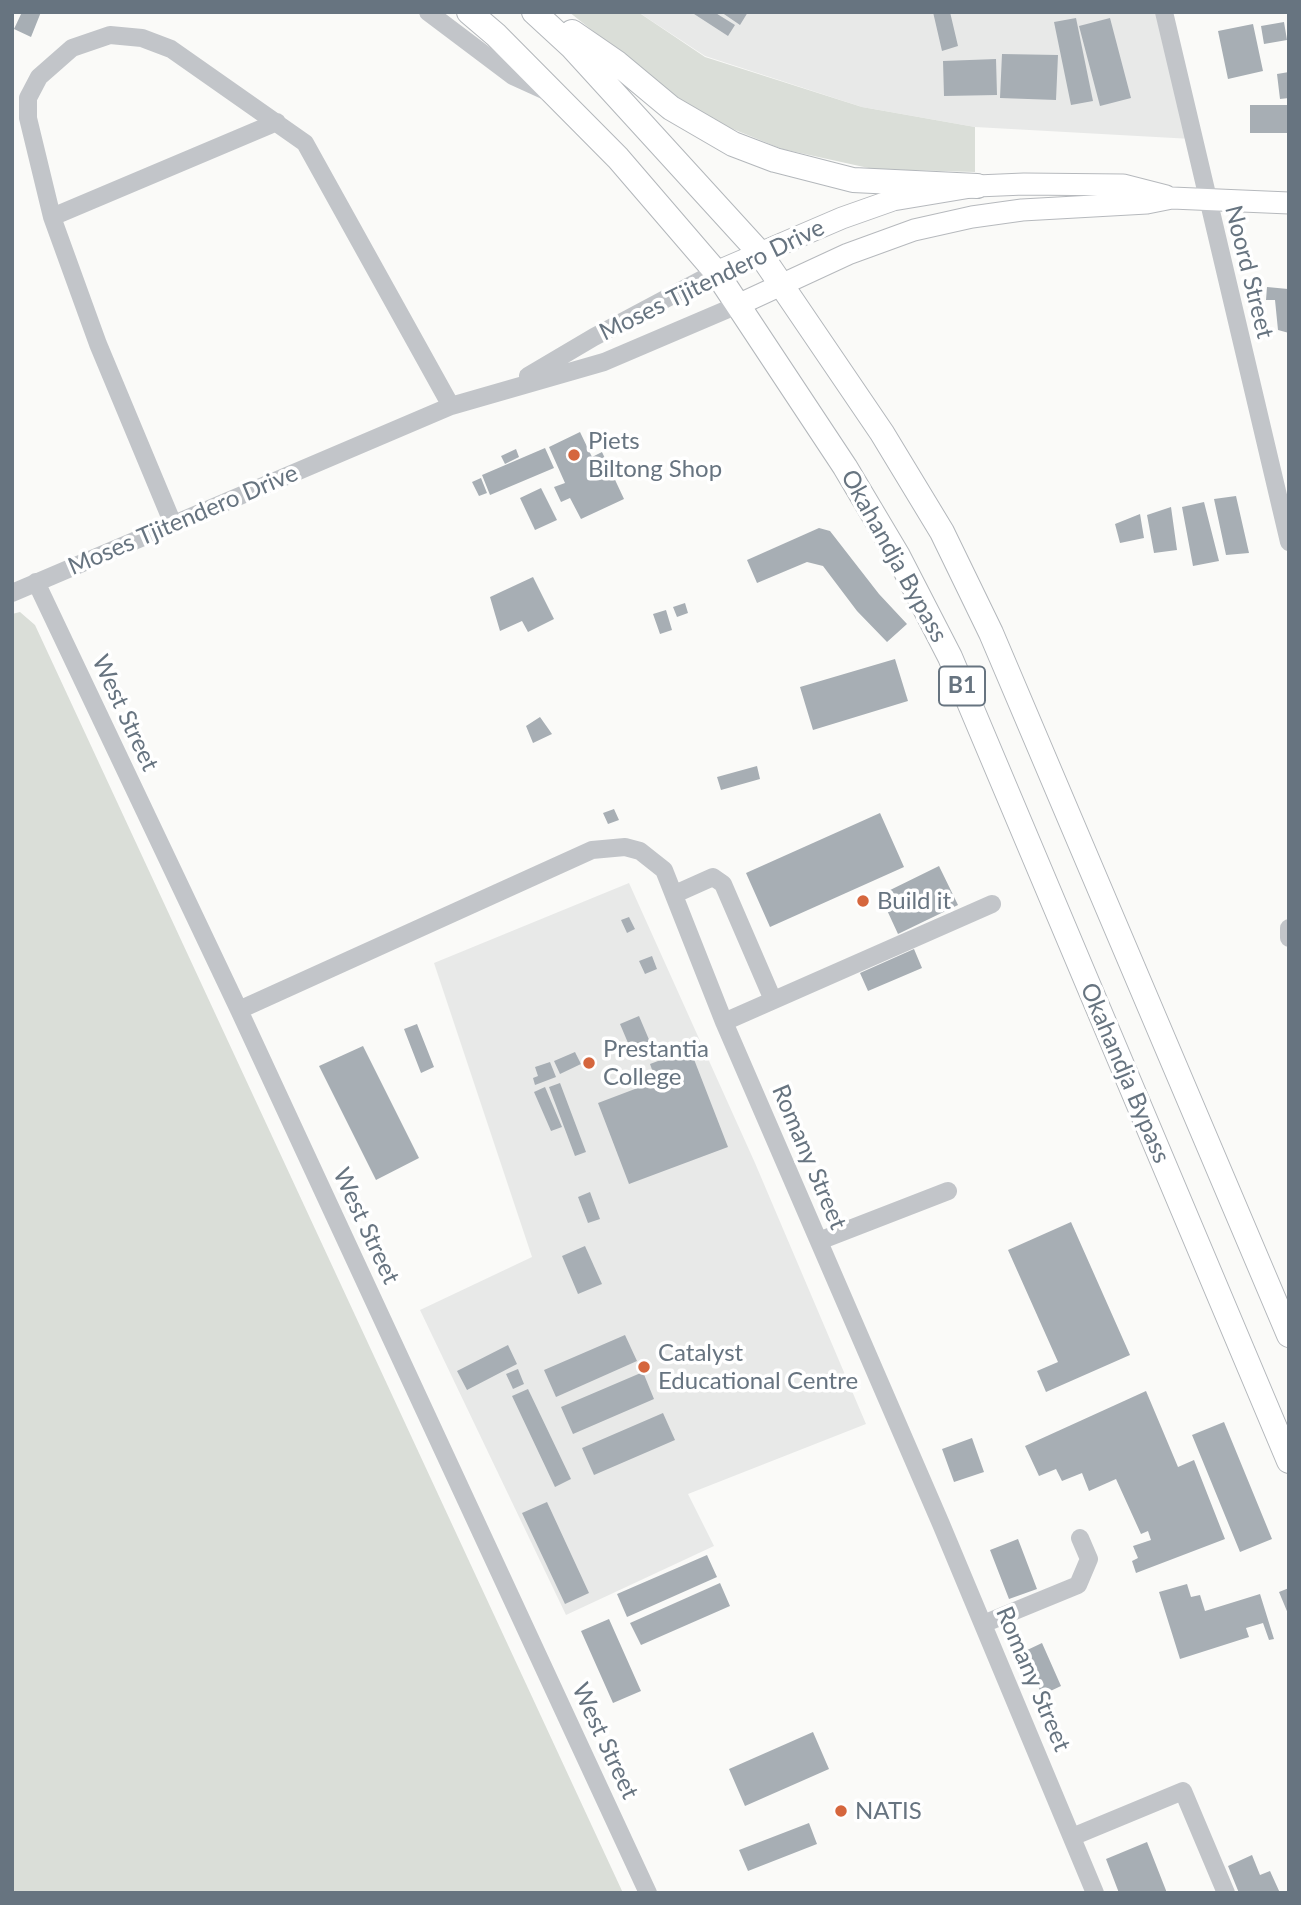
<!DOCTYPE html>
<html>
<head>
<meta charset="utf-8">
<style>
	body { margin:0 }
	#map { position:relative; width:1301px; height:1905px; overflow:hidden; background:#fafaf8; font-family:Lato,sans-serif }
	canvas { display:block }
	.frame { position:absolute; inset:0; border:14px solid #677480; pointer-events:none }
</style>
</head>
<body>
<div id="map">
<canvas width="1301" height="1905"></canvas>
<div class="frame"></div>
</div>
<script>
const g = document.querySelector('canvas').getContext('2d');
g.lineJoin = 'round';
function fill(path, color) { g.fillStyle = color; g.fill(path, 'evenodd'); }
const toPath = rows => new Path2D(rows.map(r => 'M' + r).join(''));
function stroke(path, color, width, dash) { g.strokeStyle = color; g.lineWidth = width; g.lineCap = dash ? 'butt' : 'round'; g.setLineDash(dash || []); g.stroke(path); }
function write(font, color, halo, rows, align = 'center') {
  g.font = font + ' Lato,sans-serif'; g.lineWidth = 7; g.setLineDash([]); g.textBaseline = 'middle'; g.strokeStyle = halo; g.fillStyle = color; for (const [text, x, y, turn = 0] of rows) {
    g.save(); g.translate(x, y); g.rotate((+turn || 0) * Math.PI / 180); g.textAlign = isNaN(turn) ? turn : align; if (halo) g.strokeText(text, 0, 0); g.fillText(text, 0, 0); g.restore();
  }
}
fill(toPath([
	[638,12,1164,12,1192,139,975,127,862,107,705,56],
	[629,883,755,1163,866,1424,688,1494,714,1546,566,1615,420,1310,532,1257,434,963]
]), '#e8e9e8');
fill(toPath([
	[569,12,638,12,705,57,862,107,975,127,975,172,873,169,782,149,723,125,680,100],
	[20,612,35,625,623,1893,12,1893,12,614]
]), '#daded8');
fill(toPath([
	[22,12,41,12,31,37,14,29],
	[691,12,714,12,735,25,728,36],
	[721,12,748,12,740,25],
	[933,12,950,12,958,46,942,51],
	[1076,18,1093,101,1071,105,1054,22],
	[1110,18,1131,98,1100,106,1079,26],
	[1284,22,1287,40,1264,44,1261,26],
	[1253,24,1263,71,1228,79,1218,31],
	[1002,54,1058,55,1056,100,1000,98],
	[996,59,997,95,944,96,943,61],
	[1289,72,1289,98,1280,99,1277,74],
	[1250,105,1289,105,1289,133,1250,133],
	[1267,287,1288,289,1289,333,1278,330,1275,300,1266,300],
	[580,432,592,457,602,452,624,499,581,519,570,498,561,502,554,487,565,483,549,447],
	[545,448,554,468,490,495,482,475],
	[516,449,519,457,505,464,501,456],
	[481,478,487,493,479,496,472,482],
	[541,488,557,520,535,530,520,498],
	[1236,496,1249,553,1226,555,1214,499],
	[1204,502,1219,561,1193,566,1182,507],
	[1171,507,1177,550,1154,553,1147,515],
	[1140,514,1144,538,1120,543,1115,524],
	[819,528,830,531,879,594,907,624,887,642,857,611,823,566,807,562,757,583,747,560],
	[533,577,554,619,528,632,522,621,500,631,490,597],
	[685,603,688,613,677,617,673,607],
	[666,610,672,630,660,634,653,614],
	[895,659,908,701,813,730,800,687],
	[540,717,552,734,533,743,526,726],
	[757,766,760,779,721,790,717,777],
	[614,809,619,820,608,824,603,813],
	[880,813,904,867,770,927,746,873],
	[939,866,958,905,898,934,880,895],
	[629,917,635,929,627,933,621,920],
	[914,949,922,968,868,991,860,973],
	[652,956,657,969,645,974,639,961],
	[639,1016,650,1042,631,1050,620,1024],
	[417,1024,434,1067,421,1073,404,1029],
	[363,1046,419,1158,376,1180,319,1066],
	[690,1049,728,1147,629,1184,598,1103,656,1081,650,1064],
	[575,1052,581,1064,560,1074,554,1061],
	[550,1062,556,1077,535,1085,533,1078,538,1076,535,1067],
	[560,1083,586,1152,575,1156,549,1087],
	[545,1087,562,1127,551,1131,534,1092],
	[590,1192,600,1219,588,1223,578,1197],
	[1071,1222,1130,1355,1046,1392,1037,1371,1058,1362,1008,1250],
	[585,1246,602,1284,578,1294,562,1256],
	[625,1335,637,1361,556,1397,544,1370],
	[508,1345,517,1364,467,1390,457,1371],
	[518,1369,524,1384,513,1389,506,1374],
	[643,1372,654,1399,573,1434,561,1407],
	[528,1389,571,1479,555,1487,512,1396],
	[1146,1391,1178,1467,1194,1460,1225,1539,1136,1573,1132,1561,1138,1558,1133,1546,1151,1540,1148,1531,1141,1534,1116,1479,1089,1491,1082,1473,1062,1481,1056,1469,1039,1476,1025,1446],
	[663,1413,675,1440,594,1475,582,1448],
	[1224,1422,1272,1539,1240,1552,1192,1435],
	[972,1438,984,1472,954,1482,942,1449],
	[547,1502,589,1593,565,1604,522,1513],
	[1018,1539,1037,1589,1009,1599,990,1550],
	[707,1555,717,1577,627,1617,617,1594],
	[720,1583,730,1606,641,1645,630,1623],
	[1187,1584,1191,1597,1200,1595,1205,1611,1260,1594,1274,1639,1269,1640,1263,1623,1246,1628,1249,1637,1180,1659,1159,1592],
	[1289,1588,1289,1616,1279,1592],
	[609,1619,641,1691,613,1703,581,1631],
	[1042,1643,1061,1686,1042,1695,1023,1652],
	[813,1732,829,1769,745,1806,729,1769],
	[809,1823,817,1844,748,1871,739,1850],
	[1147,1842,1167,1893,1119,1893,1106,1859],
	[1252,1855,1260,1875,1270,1871,1280,1893,1239,1893,1228,1866]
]), '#a7aeb4');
const major = toPath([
	[716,272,842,218,893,200,977,186,1024,184,1123,185,1166,196],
	[740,304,848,254,914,230,972,217,1022,210,1147,203,1172,198,1289,203]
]);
const highway = toPath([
	[469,12,496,35,618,158,716,272,845,467,898,556,950,657,1289,1461],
	[534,12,572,47,759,252,882,433,942,532,991,633,1289,1335],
	[572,32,617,63,671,108,733,144,775,160,853,180,977,186]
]);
stroke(major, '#b6b9bd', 23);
stroke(highway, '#b3b7bb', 26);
stroke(toPath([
	[428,12,513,76,546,91],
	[1164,12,1289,542],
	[52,217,277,122],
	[528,376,594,337,716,272],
	[173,524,98,344,52,217,28,118,28,98,39,77,72,48,110,35,142,38,171,49,305,143,451,406],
	[36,582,239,1010,648,1893],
	[12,593,451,406,604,362,740,304],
	[675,894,713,877,723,884,773,1000],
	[1289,928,1289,938],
	[239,1010,592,850,625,847,640,851,664,870,724,1022,941,1524,1095,1893],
	[724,1022,992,904],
	[819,1241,948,1191],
	[983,1624,1078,1585,1089,1559,1080,1538],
	[1072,1837,1183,1791,1226,1893]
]), '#c2c5c9', 18);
stroke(major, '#fff', 21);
stroke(highway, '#fff', 24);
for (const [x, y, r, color] of [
	[574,455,7,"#d5663d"],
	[863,901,7,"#d5663d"],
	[589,1063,7,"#d5663d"],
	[644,1367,7,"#d5663d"],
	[841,1811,7,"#d5663d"]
]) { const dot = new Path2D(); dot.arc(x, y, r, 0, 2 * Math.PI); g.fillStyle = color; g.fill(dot); stroke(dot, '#fff', 2.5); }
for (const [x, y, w] of [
	[962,686,46]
]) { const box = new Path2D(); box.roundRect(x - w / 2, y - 19.5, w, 39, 5); g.fillStyle = '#fff'; g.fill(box); stroke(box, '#677480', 2); }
write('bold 23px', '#677480', null, [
	["B1",962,686]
]);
write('24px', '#677480', '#fff', [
	["Noord Street",1249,272,76],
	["Moses Tjitendero Drive",712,280,-26],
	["Moses Tjitendero Drive",183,520,-23],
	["Okahandja Bypass",894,556,61],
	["West Street",125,713,65],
	["Okahandja Bypass",1125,1073,67],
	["Romany Street",809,1157,67],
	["West Street",366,1226,65],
	["Romany Street",1033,1679,67],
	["West Street",605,1741,65]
]);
write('24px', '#677480', '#fff', [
	["Piets",588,441],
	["Biltong Shop",588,469],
	["Build it",877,901],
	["Prestantia",603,1049],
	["College",603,1077],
	["Catalyst",658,1353],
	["Educational Centre",658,1381],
	["NATIS",855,1811]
], 'left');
</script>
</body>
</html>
